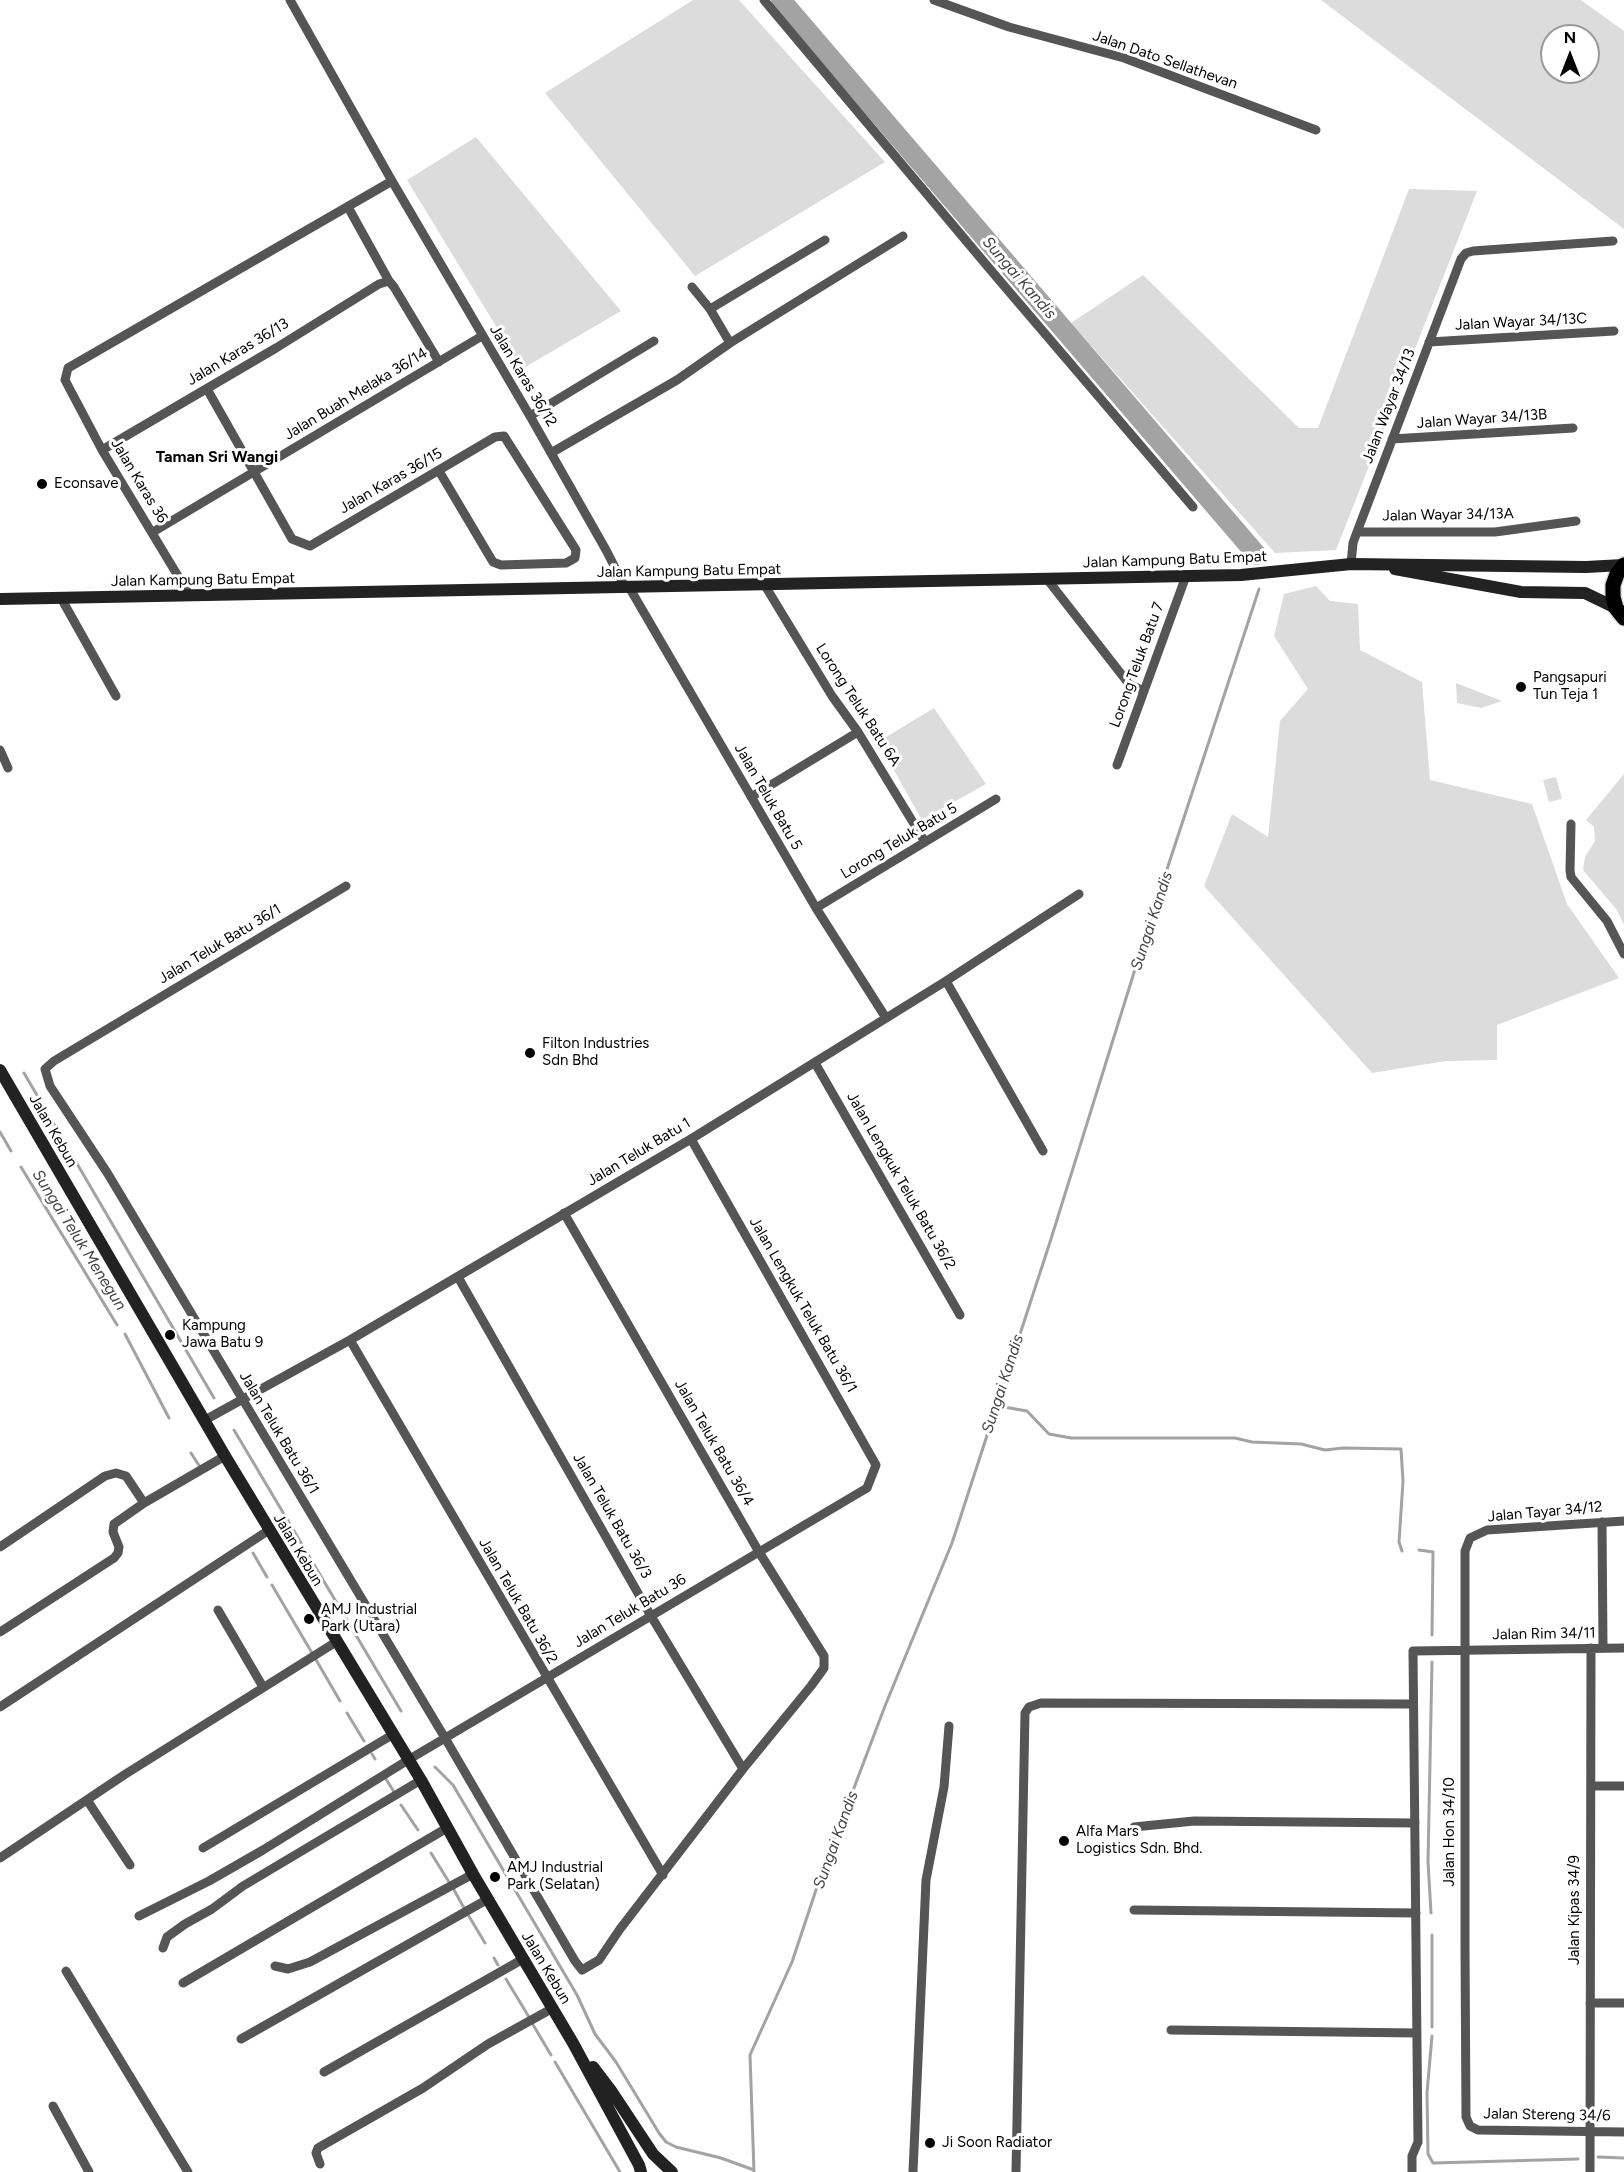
<!DOCTYPE html>
<html>
<head>
<meta charset="utf-8">
<style>
	body { margin:0 }
	#map { position:relative; width:1624px; height:2172px; overflow:hidden; background:#fff; font-family:Figtree,sans-serif }
	canvas { display:block }
	.north { position:absolute; left:1540px; top:24px; width:60px; height:60px; box-sizing:border-box; background:#fff; border:2px solid #999; border-radius:50%; rotate:0deg; font-size:16px; font-weight:700; line-height:24px; text-align:center; color:#000 }
	.north::after { content:''; display:block; margin:auto; width:21px; height:27px; background:#000; clip-path:polygon(50% 0,100% 100%,50% 72%,0 100%) }
</style>
</head>
<body>
<div id="map">
<canvas width="1624" height="2172"></canvas>
<div class="north">N</div>
</div>
<script>
const g = document.querySelector('canvas').getContext('2d');
g.lineJoin = 'round';
function fill(path, color) { g.fillStyle = color; g.fill(path, 'evenodd'); }
const toPath = rows => new Path2D(rows.map(r => 'M' + r).join(''));
function stroke(path, color, width, dash) { g.strokeStyle = color; g.lineWidth = width; g.lineCap = dash ? 'butt' : 'round'; g.setLineDash(dash || []); g.stroke(path); }
function write(font, color, halo, rows, align = 'center') {
  g.font = font + ' Figtree,sans-serif'; g.lineWidth = 6; g.setLineDash([]); g.textBaseline = 'middle'; g.strokeStyle = halo; g.fillStyle = color; for (const [text, x, y, turn = 0] of rows) {
    g.save(); g.translate(x, y); g.rotate((+turn || 0) * Math.PI / 180); g.textAlign = isNaN(turn) ? turn : align; if (halo) g.strokeText(text, 0, 0); g.fillText(text, 0, 0); g.restore();
  }
}
fill(toPath([
	[693,0,739,0,885,162,695,276,545,93],
	[1321,0,1581,0,1624,31,1624,229],
	[1552,36,1588,36,1588,72,1552,72],
	[476,137,621,311,522,369,407,180],
	[1409,189,1477,191,1336,550,1275,553,1071,323,1143,275,1299,428,1318,428],
	[1316,586,1330,601,1358,604,1360,650,1422,682,1430,780,1532,804,1567,904,1619,978,1497,1025,1497,1060,1446,1061,1372,1073,1204,886,1232,814,1268,837,1280,721,1308,689,1274,636,1284,594],
	[1456,683,1502,701,1481,708,1457,703],
	[934,708,986,784,922,820,878,742],
	[1624,774,1624,925,1617,910,1583,870,1585,857,1595,841,1594,827,1586,820],
	[1556,777,1562,799,1549,802,1543,780]
]), '#dcdcdc');
stroke(toPath([
	[24,1073,214,1398],
	[0,1132,11,1151],
	[21,1167,117,1325],
	[125,1334,169,1418],
	[998,1406,1027,1411,1049,1434,1071,1438,1235,1438,1252,1442,1301,1444,1325,1450,1343,1448,1401,1449,1403,1481,1399,1542,1402,1551],
	[234,1430,401,1711],
	[191,1453,200,1467],
	[1419,1550,1433,1552,1432,1635],
	[253,1553,267,1577],
	[272,1585,312,1653],
	[315,1658,340,1701],
	[347,1713,364,1741],
	[372,1754,375,1759],
	[435,1767,453,1785,577,1995,595,2034,616,2062,659,2133,666,2142,676,2147,721,2158,754,2170],
	[386,1779,394,1792],
	[401,1805,418,1830],
	[431,1853,449,1882],
	[453,1888,464,1908],
	[467,1913,485,1943],
	[1431,1913,1428,1862,1432,1662],
	[1432,1935,1432,2027],
	[494,1958,498,1965],
	[506,1979,529,2017],
	[532,2023,551,2055],
	[1432,2036,1427,2093,1428,2154,1433,2163,1578,2159],
	[555,2062,620,2172],
	[1598,2157,1624,2158],
	[754,2172,750,2055,792,1962,821,1875,885,1706,952,1543,1051,1239,1151,918,1259,589]
]), '#a3a3a3', 3);
stroke(toPath([
	[781,0,1257,555]
]), '#a3a3a3', 20);
const primary = toPath([
	[1624,565,1617,574,1613,585,1613,597,1616,608,1624,618]
]);
stroke(primary, '#dbdbdb', 18);
stroke(toPath([
	[290,0,392,181,530,416,606,550,625,587],
	[764,0,994,274,1193,507],
	[934,0,1009,27,1124,58,1316,130],
	[348,207,389,281,394,287,439,362],
	[692,287,710,309,730,343],
	[710,309,825,240],
	[1429,342,1614,331],
	[207,389,292,539,310,546,495,437,504,436,576,550,575,558,566,563,501,565,493,562,439,471],
	[530,416,654,341],
	[1392,439,1573,428],
	[102,450,276,348,379,284,389,281],
	[551,453,677,380,730,343,903,236],
	[153,532,482,336],
	[1357,532,1495,532,1576,521],
	[1351,564,1353,543,1357,532,1461,259,1466,253,1473,251,1613,241],
	[1047,579,1129,684,1144,691],
	[764,584,832,696,858,732,925,842],
	[629,587,816,908,886,1018],
	[190,596,102,450,65,380,68,368,392,181],
	[61,598,116,696],
	[0,750,8,768],
	[1117,765,1186,576],
	[751,797,858,732],
	[1571,824,1570,870,1571,877,1607,921,1624,954],
	[346,886,54,1061,45,1069,50,1086,108,1174,445,1738,575,1961,582,1970,599,1960,620,1929,743,1769,811,1686,824,1668,824,1656,759,1552,564,1213],
	[816,908,996,799],
	[946,981,1043,1151],
	[815,1063,960,1315],
	[458,1277,651,1616,743,1769],
	[350,1340,663,1875],
	[205,1420,350,1340,691,1139,946,981,1079,894],
	[1624,1521,1487,1530,1470,1538,1465,1551,1465,1947,1466,2117,1470,2126,1478,2130,1624,2132],
	[1602,1522,1603,1648],
	[0,1547,105,1476,116,1473,126,1476,144,1503],
	[218,1610,263,1687],
	[0,1632,114,1558,118,1553,119,1547,113,1532,114,1524,144,1503,225,1456],
	[0,1707,269,1530],
	[1591,1786,1624,1786],
	[87,1800,130,1865],
	[1134,1827,1194,1821,1415,1823],
	[203,1848,392,1735],
	[0,1858,124,1775,336,1642],
	[1134,1910,1416,1913],
	[139,1916,209,1881,263,1850,408,1760,867,1488,876,1465,691,1139],
	[163,1948,167,1937,185,1924,212,1909,243,1886,421,1780],
	[275,1966,288,1969,310,1962,473,1874],
	[66,1971,188,2172],
	[183,1983,447,1828],
	[1590,2003,1624,2003],
	[1171,2030,1417,2033],
	[241,2039,488,1899],
	[324,2072,523,1959],
	[53,2106,89,2172],
	[320,2164,316,2153,318,2148,423,2088,488,2044,553,2008],
	[913,2172,926,1880,944,1787,949,1726],
	[1016,2172,1025,1713,1029,1707,1041,1703,1413,1704],
	[1412,2172,1412,2156,1418,2142,1413,1651,1624,1648],
	[1590,2172,1591,1648]
]), '#555', 9);
stroke(toPath([
	[1395,569,1521,592,1585,593,1616,608],
	[0,599,1241,575,1351,564,1586,567,1623,565],
	[0,1070,225,1456,421,1780,473,1874,573,2043,639,2165,641,2172],
	[593,2067,612,2092,653,2154,672,2172]
]), '#222', 12);
stroke(primary, '#000', 15);
for (const [x, y, r, color] of [
	[42,484,6,"#000"],
	[1521,687,6,"#000"],
	[530,1053,6,"#000"],
	[170,1335,6,"#000"],
	[309,1619,6,"#000"],
	[1064,1841,6,"#000"],
	[495,1877,6,"#000"],
	[930,2143,6,"#000"]
]) { const dot = new Path2D(); dot.arc(x, y, r, 0, 2 * Math.PI); g.fillStyle = color; g.fill(dot); stroke(dot, '#fff', 2); }
write('15px', '#000', '#fff', [
	["Jalan Dato Sellathevan",1165,60,19],
	["Jalan Wayar 34/13C",1521,322,-3],
	["Jalan Karas 36/13",238,352,-31],
	["Jalan Karas 36/12",523,376,59],
	["Jalan Buah Melaka 36/14",356,394,-31],
	["Jalan Wayar 34/13",1389,406,-69],
	["Jalan Wayar 34/13B",1482,419,-4],
	["Jalan Karas 36",139,481,59],
	["Jalan Karas 36/15",391,481,-30],
	["Jalan Wayar 34/13A",1448,515,-1],
	["Jalan Kampung Batu Empat",1175,560,-2],
	["Jalan Kampung Batu Empat",689,571,-1],
	["Jalan Kampung Batu Empat",203,580,-1],
	["Lorong Teluk Batu 7",1137,665,-70],
	["Lorong Teluk Batu 6A",858,705,57],
	["Jalan Teluk Batu 5",768,797,60],
	["Lorong Teluk Batu 5",899,841,-31],
	["Jalan Teluk Batu 36/1",220,944,-31],
	["Jalan Kebun",53,1131,60],
	["Jalan Teluk Batu 1",639,1152,-31],
	["Jalan Lengkuk Teluk Batu 36/2",901,1181,60],
	["Jalan Lengkuk Teluk Batu 36/1",803,1305,60],
	["Jalan Teluk Batu 36/1",279,1433,59],
	["Jalan Teluk Batu 36/4",714,1443,60],
	["Jalan Tayar 34/12",1545,1512,-5],
	["Jalan Teluk Batu 36/3",612,1516,60],
	["Jalan Kebun",298,1550,59],
	["Jalan Teluk Batu 36/2",518,1601,60],
	["Jalan Teluk Batu 36",630,1611,-31],
	["Jalan Rim 34/11",1544,1634,-1],
	["Jalan Hon 34/10",1450,1832,-90],
	["Jalan Kipas 34/9",1575,1910,-90],
	["Jalan Kebun",546,1968,59],
	["Jalan Stereng 34/6",1547,2115,1]
]);
write('15px', '#000', '#fff', [
	["Econsave",54,484],
	["Pangsapuri",1533,678],
	["Tun Teja 1",1533,695],
	["Filton Industries",542,1044],
	["Sdn Bhd",542,1061],
	["Kampung",182,1326],
	["Jawa Batu 9",182,1343],
	["AMJ Industrial",321,1610],
	["Park (Utara)",321,1627],
	["Alfa Mars",1076,1832],
	["Logistics Sdn. Bhd.",1076,1849],
	["AMJ Industrial",507,1868],
	["Park (Selatan)",507,1885],
	["Ji Soon Radiator",942,2143]
], 'left');
write('italic 16px', '#444', '#fff', [
	["Sungai Kandis",1019,278,49],
	["Sungai Kandis",1152,921,-72],
	["Sungai Teluk Menegun",79,1240,58],
	["Sungai Kandis",1003,1384,-72],
	["Sungai Kandis",836,1840,-70]
]);
write('bold 16px', '#000', '#fff', [
	["Taman Sri Wangi",217,457]
]);
</script>
</body>
</html>
